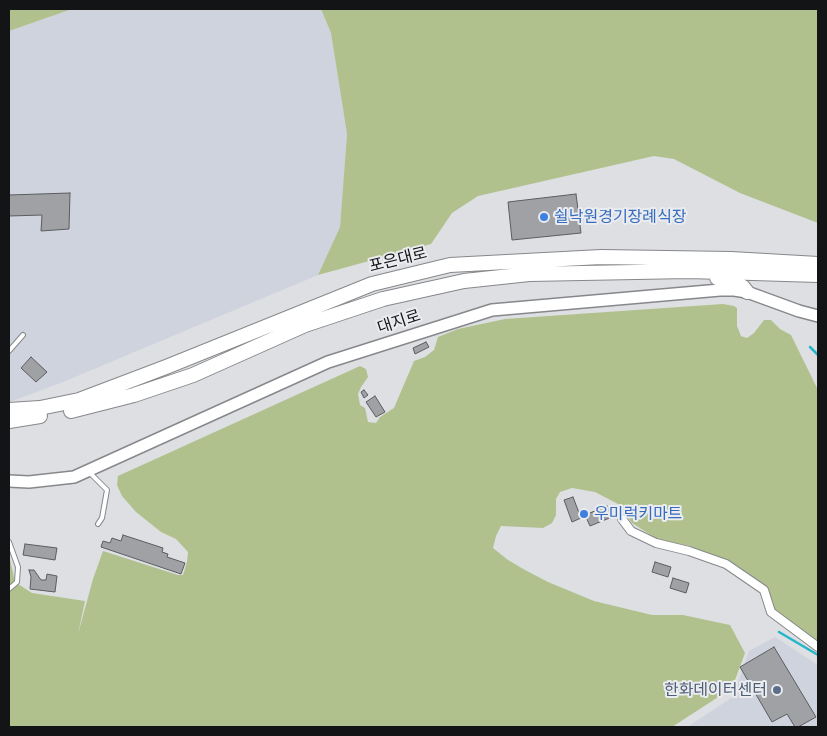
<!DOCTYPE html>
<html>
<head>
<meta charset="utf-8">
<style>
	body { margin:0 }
	#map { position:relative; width:827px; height:736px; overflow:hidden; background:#dddfe2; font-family:Cabin,sans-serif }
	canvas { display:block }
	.frame { position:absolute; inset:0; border:10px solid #131415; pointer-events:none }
</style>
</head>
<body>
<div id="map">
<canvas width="827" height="736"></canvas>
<div class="frame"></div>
</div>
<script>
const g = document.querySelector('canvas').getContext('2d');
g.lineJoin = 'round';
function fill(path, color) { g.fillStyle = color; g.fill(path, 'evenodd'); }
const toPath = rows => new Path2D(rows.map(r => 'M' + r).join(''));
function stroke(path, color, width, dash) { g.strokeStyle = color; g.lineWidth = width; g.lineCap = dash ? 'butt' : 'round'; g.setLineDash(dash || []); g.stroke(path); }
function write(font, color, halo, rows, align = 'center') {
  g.font = font + ' Cabin,"Noto Sans KR",sans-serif'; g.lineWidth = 4; g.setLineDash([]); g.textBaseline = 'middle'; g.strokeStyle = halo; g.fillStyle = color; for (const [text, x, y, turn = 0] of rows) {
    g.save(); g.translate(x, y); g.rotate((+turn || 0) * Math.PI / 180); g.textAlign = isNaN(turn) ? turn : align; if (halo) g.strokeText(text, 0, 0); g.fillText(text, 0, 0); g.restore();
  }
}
fill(toPath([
	[72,9,321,9,331,33,347,134,340,227,318,275,63,382,10,402,9,400,9,31],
	[775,637,818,665,818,727,687,727,733,697,749,651]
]), '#ced3dd');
fill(toPath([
	[9,9,72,9,9,31],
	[321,9,818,9,818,223,740,193,674,159,654,156,478,196,452,213,431,244,318,275,340,227,347,134,331,33],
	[723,304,734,306,737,308,737,326,741,336,747,338,754,333,764,320,771,320,780,329,791,335,818,390,818,642,774,609,766,586,731,562,689,546,657,539,632,523,618,504,595,492,572,488,560,492,556,499,556,515,552,523,543,528,501,526,496,536,493,548,508,560,525,570,548,582,594,601,652,615,683,615,730,625,745,653,732,688,672,727,9,727,9,555,15,582,32,593,85,601,78,634,93,579,103,551,178,575,183,575,187,562,188,552,176,539,161,532,136,512,122,496,117,485,118,476,360,366,366,369,368,377,361,387,358,394,360,405,365,408,368,422,376,423,380,417,394,408,414,361,425,357,434,350,438,337,458,329,505,319]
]), '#b0c18d');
stroke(toPath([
	[810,347,818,355],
	[779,632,818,655]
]), '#25b6cb', 2.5);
const building = toPath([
	[70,193,69,229,41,231,42,215,9,216,9,195,70,193],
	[576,194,581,233,512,240,508,202,576,194],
	[426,342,429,347,415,354,413,348,426,342],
	[31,357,47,372,36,382,21,368,31,357],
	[364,390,368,395,364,398,361,392,364,390],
	[375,396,385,412,376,417,366,402,375,396],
	[573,497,581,518,572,522,564,500,573,497],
	[607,506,612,517,590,526,585,515,607,506],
	[123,535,163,548,162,552,168,554,167,557,185,563,181,574,101,547,103,541,110,543,112,538,121,541,123,535],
	[25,544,57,548,55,560,23,555,25,544],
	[655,562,671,567,668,577,652,572,655,562],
	[29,570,34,570,41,580,46,580,47,574,57,576,55,592,30,589,31,577,29,570],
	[673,578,689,583,686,593,670,588,673,578],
	[774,647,816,717,798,727,795,727,787,714,772,722,740,667,774,647]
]);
fill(building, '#9fa1a4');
stroke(building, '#5b5d60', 1);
const lane = toPath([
	[9,351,23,335],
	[90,473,107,490,102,518,98,524],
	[9,542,18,567,17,582,9,589]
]);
const street = toPath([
	[622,519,631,531,656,543,689,551,726,564,764,590,771,612,818,647]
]);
const secondary = toPath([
	[9,481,29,482,74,477,328,362,492,310,720,290,734,290,747,292,799,311,818,316]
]);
const highway = toPath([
	[717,278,733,282,743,287,747,292],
	[9,410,40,408,79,400,166,367,372,284,450,265,601,257,731,259,818,264],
	[71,411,134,395,193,375,305,325,383,299,464,281,529,274,689,271,818,275],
	[9,421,40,416]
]);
stroke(lane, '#86888b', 6);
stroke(street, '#86888b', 10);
stroke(secondary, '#86888b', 14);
stroke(highway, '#86888b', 16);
stroke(lane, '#fff', 4);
stroke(street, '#fff', 8);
stroke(secondary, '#fff', 11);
stroke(highway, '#fff', 14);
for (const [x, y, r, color] of [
	[544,217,5,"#3f7fe0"],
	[584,514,5,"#3f7fe0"],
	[777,690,5,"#5c6f8a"]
]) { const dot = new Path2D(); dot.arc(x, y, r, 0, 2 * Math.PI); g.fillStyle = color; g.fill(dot); stroke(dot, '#eaecef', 2); }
write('16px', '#366cbe', '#eaecef', [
	["쉴낙원경기장례식장",554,217],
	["우미럭키마트",594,514]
], 'left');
write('16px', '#131415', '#eaecef', [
	["포은대로",398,260,-14],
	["대지로",399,322,-18]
]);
write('16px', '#4e5e75', '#eaecef', [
	["한화데이터센터",767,690]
], 'right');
</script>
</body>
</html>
